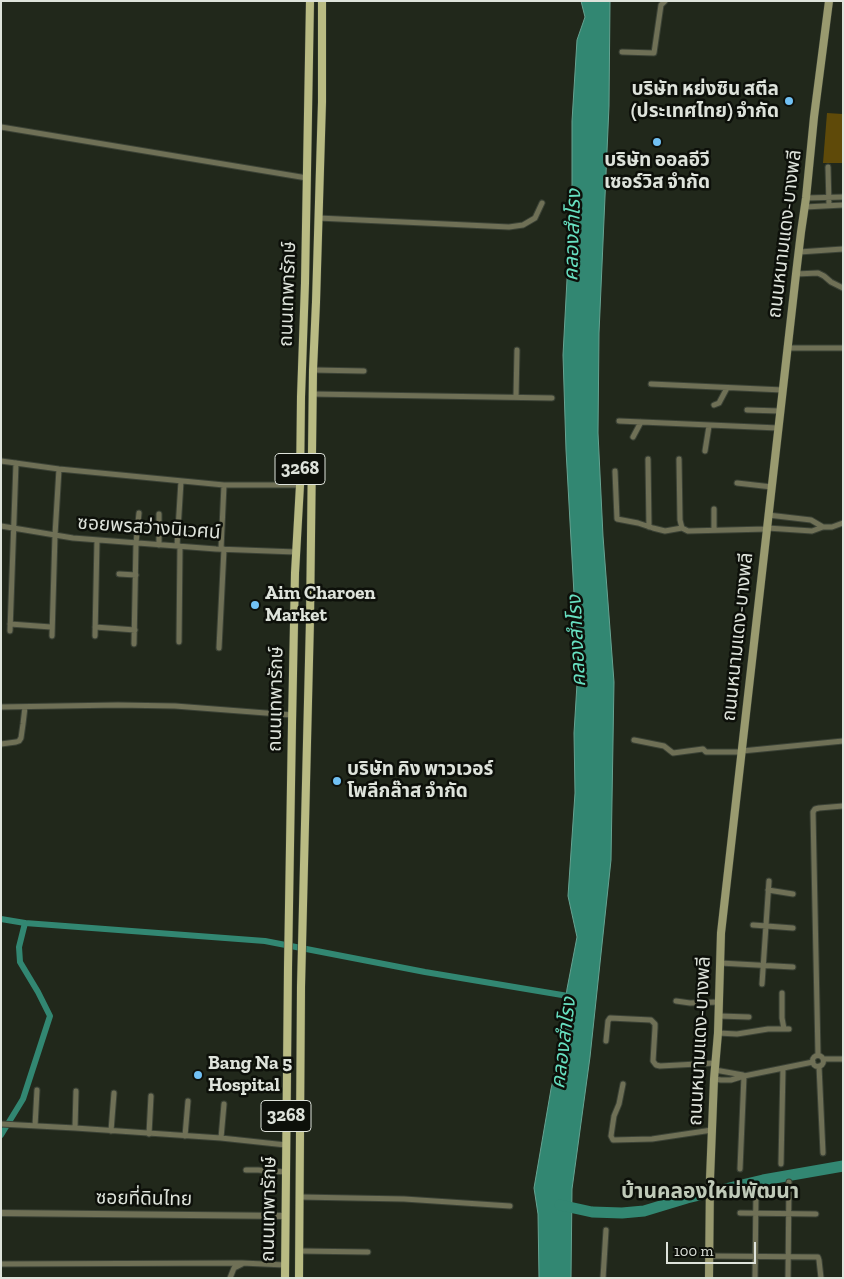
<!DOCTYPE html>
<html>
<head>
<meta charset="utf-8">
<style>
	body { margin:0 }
	#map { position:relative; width:844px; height:1279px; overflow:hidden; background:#21281b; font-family:"Zilla Slab",serif }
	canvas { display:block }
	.frame { position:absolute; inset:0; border:2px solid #dee3db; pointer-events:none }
	.scale { position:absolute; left:666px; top:1242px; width:90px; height:22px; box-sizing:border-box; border:2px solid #dee3db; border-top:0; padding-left:6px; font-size:15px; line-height:18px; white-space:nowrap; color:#dee3db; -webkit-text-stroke:4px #0d100a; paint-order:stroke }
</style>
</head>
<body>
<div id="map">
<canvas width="844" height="1279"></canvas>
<div class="frame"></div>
<div class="scale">100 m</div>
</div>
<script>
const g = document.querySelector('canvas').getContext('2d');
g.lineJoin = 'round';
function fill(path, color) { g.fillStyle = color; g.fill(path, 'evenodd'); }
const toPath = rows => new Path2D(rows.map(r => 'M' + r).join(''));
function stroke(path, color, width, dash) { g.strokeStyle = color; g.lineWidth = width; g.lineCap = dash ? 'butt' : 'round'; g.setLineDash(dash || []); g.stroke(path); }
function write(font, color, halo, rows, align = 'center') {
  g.font = font + ' "Zilla Slab","Noto Sans Thai",serif'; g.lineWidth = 5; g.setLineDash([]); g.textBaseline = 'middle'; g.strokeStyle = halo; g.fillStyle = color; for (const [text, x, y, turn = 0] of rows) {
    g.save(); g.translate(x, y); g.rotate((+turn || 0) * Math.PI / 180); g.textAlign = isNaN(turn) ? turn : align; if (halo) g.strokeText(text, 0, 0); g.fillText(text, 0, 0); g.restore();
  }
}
fill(toPath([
	[827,113,843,114,843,163,823,163]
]), '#5f4a09');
const water = toPath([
	[581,1,610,1,609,106,599,333,598,433,603,536,614,682,611,860,590,1057,572,1189,571,1278,539,1278,538,1214,534,1188,551,1089,559,1053,567,989,577,937,568,896,575,793,574,733,579,651,574,594,566,450,563,355,572,185,572,121,577,40,585,17,581,1]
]);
fill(water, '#328772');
stroke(water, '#66a392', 1);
stroke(toPath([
	[1,919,25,923,265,941,425,972,574,997],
	[1,1135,23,1099,50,1016,38,992,20,962,19,947,25,923]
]), '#328772', 6);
stroke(toPath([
	[560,1205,592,1212,622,1213,644,1211,687,1198,763,1180,843,1166]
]), '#328772', 11);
const minor = toPath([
	[622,52,654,53,661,5,665,1],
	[1,127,307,178],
	[828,167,829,205],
	[806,198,843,197],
	[805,207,843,205],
	[318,218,509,227,523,225,535,218,542,203],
	[799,252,843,249],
	[796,274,818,273,824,276,831,282,843,288],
	[788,348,843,348],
	[313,370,364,371],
	[651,384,783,390],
	[312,394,552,398],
	[516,397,517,350],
	[714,405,719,403,727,388],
	[747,410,780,411],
	[619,421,778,428],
	[633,437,641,422],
	[705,451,709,426],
	[648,459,649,527],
	[679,459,680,520,682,528,688,531,767,529],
	[1,461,59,469,224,485,300,485],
	[615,471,617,519,638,523,653,528,665,531,682,528],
	[737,483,772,487],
	[714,509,714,530],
	[768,515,811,520,823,527],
	[1,526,73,538,216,549,296,552],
	[767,528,812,531,823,527,832,527,843,523],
	[159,545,159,514],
	[177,546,181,481],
	[221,549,224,485],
	[119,574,136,575],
	[10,624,51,627],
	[95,627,135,630],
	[10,631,16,463],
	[52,636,55,535,59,469],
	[95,636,97,540],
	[179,642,180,546],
	[134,644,136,543,139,513],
	[219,648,224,549],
	[1,707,118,705,175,706,292,715],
	[634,740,664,746,673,753,703,749,706,752,741,752],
	[1,744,16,742,19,741,21,738,23,724,25,707],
	[742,751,843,741],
	[768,890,793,894],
	[753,925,793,928],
	[720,963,793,967],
	[762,984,769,881],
	[782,993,782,1018,784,1029],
	[676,1001,690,1003,719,1002],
	[719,1016,749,1017],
	[718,1033,737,1034,768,1029,789,1029],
	[606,1041,608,1021,610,1018,651,1020,655,1024,655,1028,653,1061,656,1065,660,1066,716,1063],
	[818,1055,813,812,815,809,819,808,843,806],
	'812.5 1061a5.5 5.5 0 1 1 11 0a5.5 5.5 0 1 1-11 0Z',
	[824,1059,843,1059],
	[819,1066,823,1153],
	[715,1070,743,1075],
	[714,1079,721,1080,731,1080,744,1076,813,1062],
	[623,1084,619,1104,614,1116,611,1136,613,1140,652,1139,712,1130],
	[1,1124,75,1128,221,1138,286,1145],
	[35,1126,37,1090],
	[75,1128,76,1091],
	[111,1131,114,1093],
	[149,1134,151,1096],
	[185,1136,188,1101],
	[221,1138,224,1104],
	[781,1164,783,1068],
	[740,1169,744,1076],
	[246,1170,258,1170,286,1172],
	[300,1197,404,1199,510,1206],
	[740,1213,816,1214],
	[300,1251,368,1252],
	[709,1256,818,1257,819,1260,821,1278],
	[1,1264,242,1263,285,1265],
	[230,1278,234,1268,242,1264],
	[603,1278,606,1230],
	[755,1278,756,1191],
	[788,1278,789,1182]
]);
const tertiary = toPath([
	[1,1213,286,1216]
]);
const secondary = toPath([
	[709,1278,710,1179,714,1079,718,1033,721,933,796,274,801,232,806,198,814,117,829,1]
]);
const primary = toPath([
	[285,1278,288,967,292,724,295,573,300,485,301,397,305,283,310,1],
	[299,1278,301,987,310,620,313,370,316,302,322,102,322,1]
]);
stroke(minor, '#3b4236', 7);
stroke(tertiary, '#3b4236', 8);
stroke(secondary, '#3b4236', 9);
stroke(primary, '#3b4236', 9);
stroke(minor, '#6f7056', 5);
stroke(tertiary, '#6f7056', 6);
stroke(secondary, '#999a6f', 8);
stroke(primary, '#b9bb83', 8);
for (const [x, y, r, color] of [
	[789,101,5,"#71c1f4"],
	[657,142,5,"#71c1f4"],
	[255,605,5,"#71c1f4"],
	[337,781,5,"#71c1f4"],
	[198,1075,5,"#71c1f4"]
]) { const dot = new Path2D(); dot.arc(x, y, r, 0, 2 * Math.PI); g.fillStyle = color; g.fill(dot); stroke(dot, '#0d100a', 2); }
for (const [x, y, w] of [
	[300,469,50],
	[286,1116,50]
]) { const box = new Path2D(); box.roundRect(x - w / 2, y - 15.5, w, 31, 4); g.fillStyle = '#0d100a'; g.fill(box); stroke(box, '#dee3db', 1); }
write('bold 18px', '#dee3db', null, [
	["3268",300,469],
	["3268",286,1116]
]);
write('bold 19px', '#dee3db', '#0d100a', [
	["บริษัท หย่งซิน สตีล",779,90,"right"],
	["(ประเทศไทย) จํากัด",779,112,"right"],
	["บริษัท ออลอีวี",657,161,"center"],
	["เซอร์วิส จำกัด",657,183,"center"],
	["Aim Charoen",265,594],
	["Market",265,616],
	["บริษัท คิง พาวเวอร์",347,770],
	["โพลีกล๊าส จำกัด",347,792],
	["Bang Na 5",208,1064],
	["Hospital",208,1086]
], 'left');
write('19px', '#dee3db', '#0d100a', [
	["ถนนหนามแดง-บางพลี",785,234,-83],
	["ถนนเทพารักษ์",288,294,-88],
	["ซอยพรสว่างนิเวศน์",149,528,4],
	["ถนนหนามแดง-บางพลี",738,637,-84],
	["ถนนเทพารักษ์",276,699,-89],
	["ถนนหนามแดง-บางพลี",700,1041,-87],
	["ซอยที่ดินไทย",144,1199,1],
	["ถนนเทพารักษ์",269,1209,-89]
]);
write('italic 20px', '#67e0c1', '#0d100a', [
	["คลองสำโรง",573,235,-88],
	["คลองสำโรง",577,641,-93],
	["คลองสำโรง",564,1043,-83]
]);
write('bold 21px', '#bfc9b8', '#0d100a', [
	["บ้านคลองใหม่พัฒนา",710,1192]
]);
</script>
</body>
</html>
